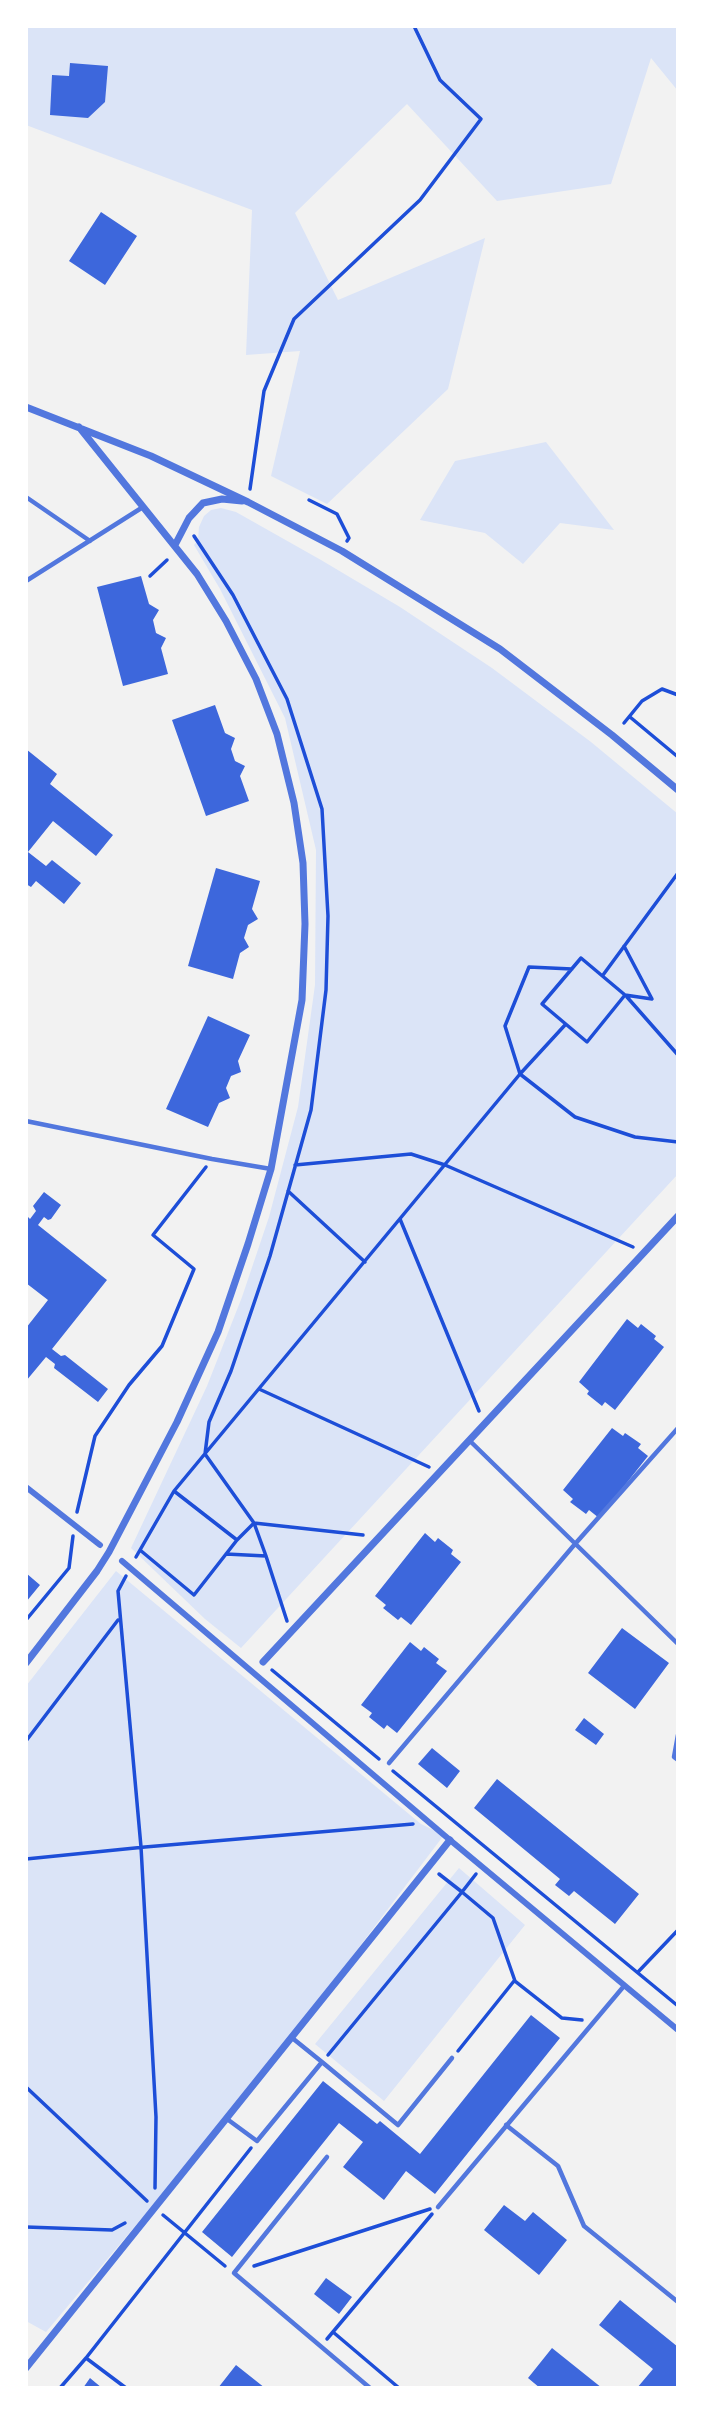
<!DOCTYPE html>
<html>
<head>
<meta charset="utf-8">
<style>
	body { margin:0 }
	#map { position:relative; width:704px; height:2414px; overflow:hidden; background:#f2f2f2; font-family:Lato,sans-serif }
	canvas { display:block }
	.frame { position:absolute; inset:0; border:28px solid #fff; pointer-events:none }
</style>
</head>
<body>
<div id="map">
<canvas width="704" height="2414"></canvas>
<div class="frame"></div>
</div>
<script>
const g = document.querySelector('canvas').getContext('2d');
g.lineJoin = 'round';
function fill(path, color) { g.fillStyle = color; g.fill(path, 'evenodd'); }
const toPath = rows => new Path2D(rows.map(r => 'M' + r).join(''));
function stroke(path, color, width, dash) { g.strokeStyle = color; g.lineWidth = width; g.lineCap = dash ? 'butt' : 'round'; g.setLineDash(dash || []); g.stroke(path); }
fill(toPath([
	[26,26,678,26,678,91,651,58,611,184,497,201,407,104,295,213,338,300,485,238,448,389,327,504,271,476,300,351,246,355,252,210,26,125],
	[546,442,614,530,560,523,523,564,485,533,420,520,455,461],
	[221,508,236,512,321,560,400,607,492,668,591,742,678,814,678,1174,241,1648,205,1619,131,1548,207,1386,242,1297,269,1217,298,1107,315,985,316,850,285,718,220,589,194,545,198,540,199,527,204,516,211,510],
	[116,1571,421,1824,444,1835,291,2037,226,2118,46,2332,26,2321,26,1686],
	[459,1868,525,1925,384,2101,315,2044]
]), '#dbe4f7');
fill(toPath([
	[70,63,108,66,105,102,88,118,50,115,52,75,69,76],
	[101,212,137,236,105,285,69,261],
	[141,576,149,604,159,610,153,620,156,633,166,638,161,648,168,674,123,686,97,587],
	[215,705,225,733,235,738,231,749,235,761,245,766,240,776,249,801,206,816,172,720],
	[26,749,57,774,50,784,113,835,96,856,53,821,28,852,46,866,52,860,81,883,64,904,36,881,31,887,26,884],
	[216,868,260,881,252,909,258,919,248,925,244,938,249,947,240,953,233,979,188,966],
	[208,1016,250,1035,238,1061,241,1072,231,1076,226,1088,230,1098,219,1103,208,1127,166,1109],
	[44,1192,61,1205,51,1219,48,1220,44,1217,38,1225,107,1280,52,1349,61,1356,65,1355,108,1389,98,1402,54,1368,55,1364,46,1357,26,1381,26,1328,48,1300,26,1283,26,1215,30,1219,36,1211,33,1206],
	[627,1319,638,1328,641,1324,656,1336,654,1339,664,1347,615,1410,605,1402,602,1406,587,1394,589,1391,579,1382],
	[612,1428,623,1436,625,1433,641,1444,638,1448,648,1456,599,1518,589,1510,586,1514,570,1502,573,1499,563,1490],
	[425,1533,435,1542,438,1538,453,1550,451,1554,461,1562,411,1625,401,1617,398,1620,383,1608,386,1605,375,1596],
	[26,1573,40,1585,26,1602],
	[622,1628,669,1663,635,1709,588,1673],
	[410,1642,421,1651,424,1647,439,1659,436,1663,447,1671,397,1733,387,1725,384,1729,369,1717,372,1713,361,1705],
	[584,1718,604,1734,596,1745,575,1730],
	[432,1748,460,1771,447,1788,418,1764],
	[497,1779,639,1894,615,1924,574,1891,569,1896,555,1885,560,1879,474,1808],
	[531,2015,560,2038,435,2194,406,2171,384,2200,343,2167,363,2142,339,2123,232,2257,202,2232,323,2081,377,2124,380,2121,420,2154],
	[504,2205,525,2221,533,2212,567,2240,539,2275,484,2230],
	[326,2278,352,2297,339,2314,314,2294],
	[620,2300,678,2347,678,2388,637,2388,653,2369,599,2325],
	[552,2348,602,2388,540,2388,528,2378],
	[236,2365,265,2388,218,2388],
	[90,2378,102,2388,83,2388]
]), '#3d67dc');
stroke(toPath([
	[250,489,264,391,294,319,420,200,481,119,440,80,414,26],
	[309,500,337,514,349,538,347,541],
	[194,536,233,595,287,699,322,809,328,916,326,990,311,1110,270,1256,231,1371,209,1422,205,1454,254,1523,266,1556,226,1554],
	[150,576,167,560],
	[630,717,678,757],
	[624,723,642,701,662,689,678,695],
	[624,946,652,999,625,995],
	[581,958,625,995,587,1042,542,1004,581,958],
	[572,969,529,967,505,1026,520,1074,575,1117,635,1137,678,1142],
	[603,975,678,873],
	[627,997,678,1055],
	[295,1165,411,1154,445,1165,633,1247],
	[288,1191,365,1262],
	[400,1219,479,1411],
	[259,1389,429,1467],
	[174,1491,520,1074,565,1025],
	[77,1512,95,1436,129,1385,162,1346,194,1269,153,1235,206,1167],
	[254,1523,363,1535],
	[237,1540,254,1523],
	[266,1556,287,1621],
	[136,1557,140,1550,174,1491,237,1540,194,1595,140,1550],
	[126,1576,118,1591,141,1847,156,2117,155,2188],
	[26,1620,69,1568,73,1536],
	[272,1670,379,1759],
	[26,1741,118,1620],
	[393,1771,678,2006],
	[26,1859,145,1847,413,1824],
	[439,1874,462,1892,476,1874],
	[638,1972,678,1930],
	[458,2051,514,1981],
	[328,2055,462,1892,493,1918,515,1981,562,2018,582,2020],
	[26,2087,147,2201],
	[163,2215,225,2266],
	[26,2227,112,2230,125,2223],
	[254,2266,430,2209],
	[333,2332,399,2388],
	[327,2339,432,2214],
	[86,2358,126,2388],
	[60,2388,86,2358,251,2148]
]), '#1d4ed8', 3.5);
stroke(toPath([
	[26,497,90,541],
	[26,581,143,507],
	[26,1121,212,1159,271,1169],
	[470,1441,678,1644],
	[678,1735,674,1757,678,1760],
	[389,1763,575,1544,678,1428],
	[291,2037,322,2062],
	[227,2119,257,2141,322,2062,398,2125,452,2058],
	[506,2125,558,2166,584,2226,678,2302],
	[327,2157,234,2273,370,2388],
	[438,2207,624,1986]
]), '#5277de', 4.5);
stroke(toPath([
	[26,1487,100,1545],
	[122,1561,444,1835,678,2030]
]), '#5277de', 6);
stroke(toPath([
	[26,407,151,456,248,502,342,551,500,649,612,735,678,790],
	[175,545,189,518,203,503,222,499,242,501],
	[263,1662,678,1216],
	[26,1663,97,1571,109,1552,177,1422,218,1332,248,1244,271,1169,302,1000,305,924,303,863,294,803,277,734,256,679,226,621,197,574,79,427],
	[26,2368,450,1840]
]), '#5277de', 7);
</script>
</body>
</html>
